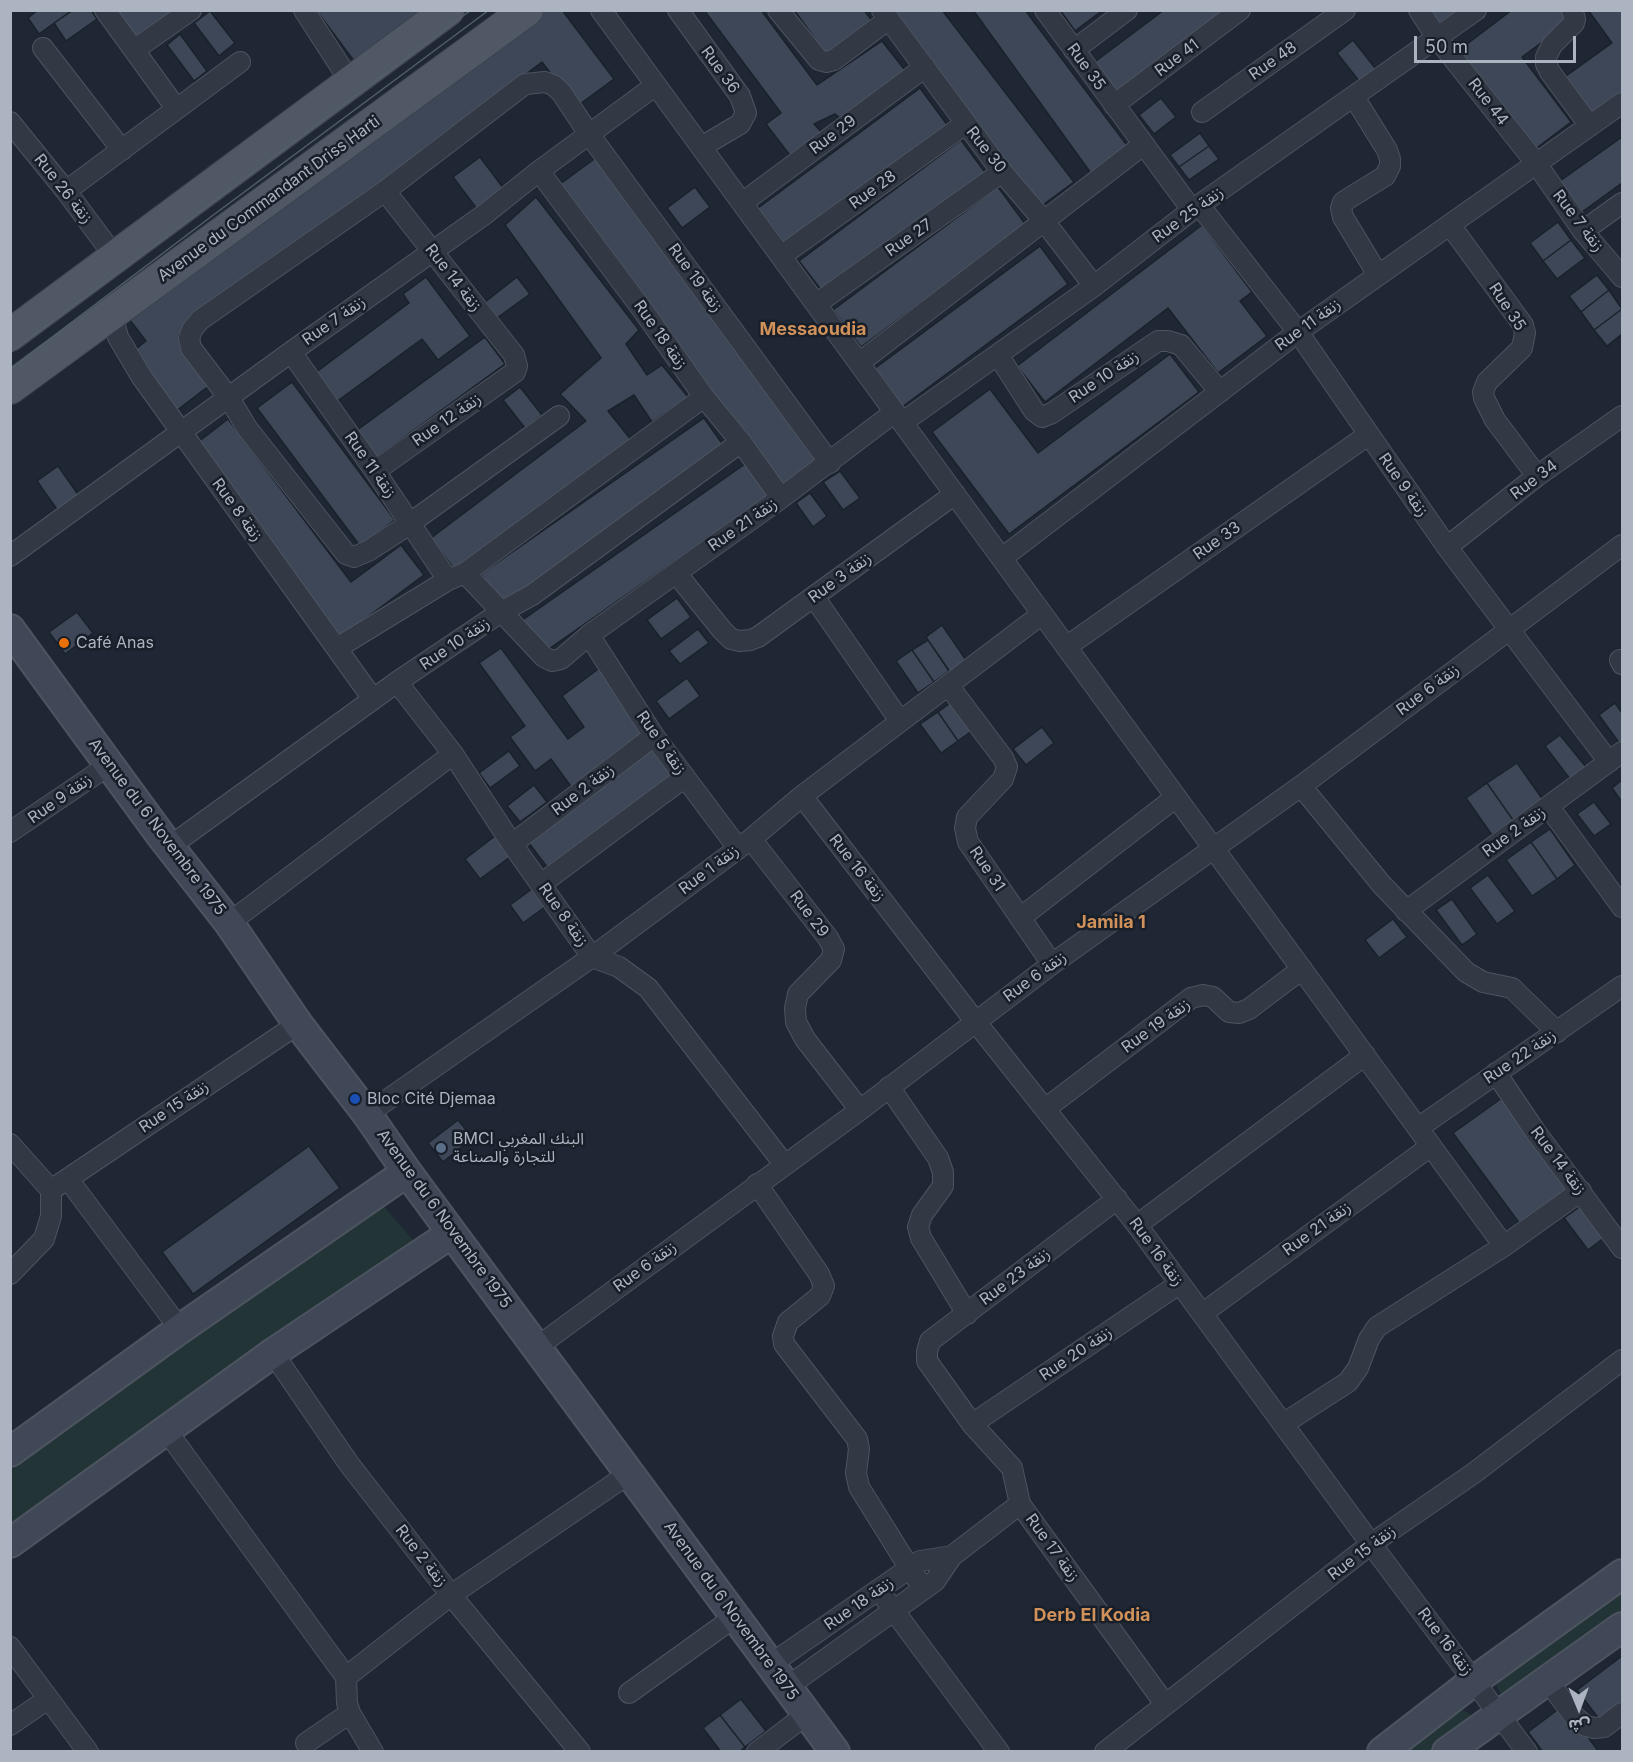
<!DOCTYPE html>
<html>
<head>
<meta charset="utf-8">
<style>
	body { margin:0 }
	#map { position:relative; width:1633px; height:1762px; overflow:hidden; background:#1f2734; font-family:Inter,"Noto Sans Arabic",sans-serif }
	canvas { display:block }
	.frame { position:absolute; inset:0; border:12px solid #acb4c2; pointer-events:none }
	.north { position:absolute; left:1549px; top:1678px; width:60px; height:60px; -webkit-text-stroke:4px #181f29; paint-order:stroke; rotate:179deg; font-size:16px; font-weight:700; line-height:24px; text-align:center; color:#acb4c2 }
	.north::after { content:''; display:block; margin:auto; width:21px; height:27px; background:#acb4c2; clip-path:polygon(50% 0,100% 100%,50% 72%,0 100%) }
	.scale { position:absolute; left:1414px; top:36px; width:162px; height:27px; box-sizing:border-box; border:3px solid #acb4c2; border-top:0; padding-left:8px; font-size:18px; line-height:21px; white-space:nowrap; color:#acb4c2; -webkit-text-stroke:4px #181f29; paint-order:stroke }
</style>
</head>
<body>
<div id="map">
<canvas width="1633" height="1762"></canvas>
<div class="frame"></div>
<div class="north">ش</div>
<div class="scale">50 m</div>
</div>
<script>
const g = document.querySelector('canvas').getContext('2d');
g.lineJoin = 'round';
function fill(path, color) { g.fillStyle = color; g.fill(path, 'evenodd'); }
const toPath = rows => new Path2D(rows.map(r => 'M' + r).join(''));
function stroke(path, color, width, dash) { g.strokeStyle = color; g.lineWidth = width; g.lineCap = dash ? 'butt' : 'round'; g.setLineDash(dash || []); g.stroke(path); }
function write(font, color, halo, rows, align = 'center') {
  g.font = font + ' Inter,"Noto Sans Arabic",sans-serif'; g.lineWidth = 5; g.setLineDash([]); g.textBaseline = 'middle'; g.strokeStyle = halo; g.fillStyle = color; for (const [text, x, y, turn = 0] of rows) {
    g.save(); g.translate(x, y); g.rotate((+turn || 0) * Math.PI / 180); g.textAlign = isNaN(turn) ? turn : align; if (halo) g.strokeText(text, 0, 0); g.fillText(text, 0, 0); g.restore();
  }
}
fill(toPath([
	[379,1201,413,1240,270,1348,11,1533,11,1465,190,1340],
	[1622,1585,1622,1618,1506,1695,1500,1693,1497,1686,1498,1680],
	[1459,1709,1469,1713,1473,1718,1436,1751,1402,1752]
]), '#223436');
const building = toPath([
	[38,10,71,10,71,11,39,34,28,18,38,10],
	[73,10,91,10,97,19,66,41,54,23,73,10],
	[115,10,180,10,132,45,115,10],
	[316,10,422,10,354,61,316,10],
	[533,10,562,10,614,79,576,107,542,62,179,335,214,382,176,411,132,352,146,341,126,315,533,10],
	[704,10,761,10,817,85,882,41,908,74,844,121,835,114,814,124,825,136,792,158,766,124,781,113,704,10],
	[794,10,864,10,872,21,826,54,794,10],
	[889,10,942,10,1074,182,1040,207,889,10],
	[973,10,1025,10,1129,148,1093,176,973,10],
	[1060,10,1103,10,1075,31,1060,10],
	[1164,10,1238,10,1117,99,1092,64,1164,10],
	[1427,10,1463,10,1440,27,1427,10],
	[1512,10,1565,10,1572,20,1522,57,1571,122,1534,150,1459,50,1512,10],
	[1588,10,1622,10,1622,92,1586,119,1559,81,1612,43,1588,10],
	[210,11,235,43,219,56,194,23,210,11],
	[180,34,207,71,194,81,167,45,180,34],
	[1353,40,1379,73,1363,86,1337,53,1353,40],
	[920,88,948,126,782,249,754,211,920,88],
	[1161,98,1176,117,1154,134,1139,115,1161,98],
	[1200,133,1209,146,1179,167,1170,155,1200,133],
	[1622,137,1622,183,1582,212,1560,181,1622,137],
	[961,140,987,175,825,295,799,261,961,140],
	[1209,146,1219,159,1189,180,1179,167,1209,146],
	[480,157,507,193,480,213,453,177,480,157],
	[597,157,826,464,784,495,556,187,597,157],
	[695,187,710,207,682,228,667,208,695,187],
	[998,187,1026,225,861,347,833,310,998,187],
	[536,197,639,330,626,344,647,375,662,365,688,397,652,422,634,395,608,411,632,441,455,570,431,538,586,421,560,394,601,358,505,225,536,197],
	[1558,222,1571,240,1543,261,1530,243,1558,222],
	[1202,225,1252,292,1240,301,1267,336,1218,373,1168,308,1045,402,1017,366,1202,225],
	[1571,240,1585,258,1557,279,1543,261,1571,240],
	[1040,246,1068,284,902,407,874,369,1040,246],
	[1597,275,1609,290,1581,312,1569,296,1597,275],
	[426,277,470,336,438,360,422,339,332,405,311,376,409,303,403,294,426,277],
	[517,277,530,294,497,318,485,302,517,277],
	[1609,290,1622,309,1594,330,1581,312,1609,290],
	[1622,309,1622,334,1607,346,1594,330,1622,309],
	[485,337,505,364,373,460,353,433,485,337],
	[1170,354,1199,392,1009,534,932,432,990,389,1038,453,1170,354],
	[292,382,395,520,360,546,257,408,292,382],
	[520,387,542,415,525,428,503,400,520,387],
	[704,418,726,449,502,605,481,574,704,418],
	[228,419,351,582,401,545,424,575,338,639,193,446,228,419],
	[745,464,768,496,543,653,521,621,745,464],
	[58,466,82,500,61,515,37,481,58,466],
	[840,471,860,498,843,510,823,482,840,471],
	[810,493,827,516,813,527,796,503,810,493],
	[677,598,691,617,661,639,647,620,677,598],
	[77,612,93,633,65,654,49,632,77,612],
	[942,625,966,660,950,672,926,637,942,625],
	[698,629,709,643,680,664,669,651,698,629],
	[928,640,949,671,934,682,912,650,928,640],
	[501,648,568,739,584,727,562,696,601,667,649,733,572,788,551,759,535,771,510,737,525,726,479,663,501,648],
	[912,650,934,682,918,693,896,661,912,650],
	[687,678,700,696,669,719,656,701,687,678],
	[953,701,973,730,958,741,938,712,953,701],
	[1615,703,1622,713,1622,743,1620,744,1599,715,1615,703],
	[938,712,958,741,941,753,920,724,938,712],
	[1042,727,1054,743,1026,765,1013,749,1042,727],
	[1560,735,1586,767,1570,779,1545,746,1560,735],
	[650,745,674,777,550,871,526,839,650,745],
	[509,751,520,766,490,788,479,773,509,751],
	[1517,763,1543,800,1513,820,1487,783,1517,763],
	[1622,780,1622,802,1612,788,1622,780],
	[1487,783,1513,820,1492,835,1466,798,1487,783],
	[534,785,547,802,520,822,507,806,534,785],
	[1594,802,1611,824,1594,836,1577,814,1594,802],
	[1550,829,1575,865,1557,879,1531,842,1550,829],
	[495,836,510,857,480,879,465,859,495,836],
	[1531,842,1557,879,1532,896,1506,860,1531,842],
	[1488,875,1515,911,1497,924,1470,888,1488,875],
	[536,886,549,904,523,923,510,905,536,886],
	[1452,899,1477,934,1462,945,1436,910,1452,899],
	[1393,919,1407,937,1379,958,1365,940,1393,919],
	[1502,1098,1568,1190,1520,1224,1453,1133,1502,1098],
	[458,1120,473,1138,443,1162,428,1143,458,1120],
	[309,1146,340,1188,193,1294,162,1252,309,1146],
	[1585,1203,1609,1234,1588,1250,1564,1218,1585,1203],
	[1622,1656,1622,1702,1599,1719,1577,1690,1622,1656],
	[741,1699,766,1731,745,1747,720,1715,741,1699],
	[1564,1705,1599,1752,1543,1752,1528,1732,1564,1705],
	[720,1715,745,1747,739,1752,721,1752,703,1728,720,1715]
]);
fill(building, '#3d4757');
stroke(building, '#1a212b', 1.5);
const street = toPath([
	[105,10,134,50,191,10],
	[304,10,351,83],
	[601,10,1504,1246],
	[678,10,740,96,746,113,740,124,701,147],
	[778,10,819,60,826,62,834,60,889,19],
	[882,10,1002,172,1044,221,1094,286],
	[1045,10,1192,210],
	[1419,10,1437,38,1536,163,1583,231,1622,277],
	[1572,10,1575,19,1574,23,1552,45,1546,57,1546,64,1550,72,1590,126],
	[43,48,122,150],
	[134,50,176,108],
	[1074,50,1127,10],
	[1354,97,1387,150,1390,159,1390,166,1385,176,1343,202,1341,208,1343,217,1378,275],
	[1114,105,1240,10],
	[1202,112,1345,10],
	[10,122,66,191,115,257],
	[539,171,642,309,704,397,741,442,781,498],
	[66,191,240,62],
	[742,203,925,67],
	[1200,206,1298,332,1447,547,1609,762],
	[1450,225,1523,325,1525,333,1522,348,1487,382,1483,392,1484,398,1495,420,1537,476],
	[1583,231,1622,203],
	[781,256,965,124],
	[816,304,1002,172],
	[112,314,118,337,141,376,373,699],
	[291,352,375,471,448,580],
	[998,355,1034,411,1042,417,1052,413,1158,341,1168,341,1181,345,1220,392],
	[859,363,1143,145],
	[559,416,402,529,368,551,354,557,346,554,247,428,229,398,191,348,189,338,192,330,200,320,385,191,525,84,545,82,553,85,561,92,589,134,830,463],
	[903,422,1094,286,1192,210,1476,10],
	[375,471,515,372,517,366,514,355,385,191],
	[1447,547,1537,476,1622,416],
	[10,556,291,352,485,214,539,171,656,85],
	[1002,558,1298,332,1622,103],
	[465,573,544,657,552,661,561,659,589,635,781,498,895,412],
	[676,573,722,630,731,639,740,641,750,640,758,637,955,494],
	[814,597,900,721],
	[589,635,654,736,738,848],
	[1066,647,1368,435],
	[337,648,448,580,465,573,704,397],
	[1620,660,1622,664],
	[397,682,453,754,512,844,592,957,619,967,648,988,784,1164],
	[948,685,1003,758,1007,767,1003,779,967,817,965,828,968,842,1052,964],
	[1301,786,1382,885,1466,972,1483,982,1512,988,1557,1032],
	[802,796,975,1021,1137,1225,1371,1544,1527,1752],
	[1549,807,1622,907],
	[10,832,109,765],
	[751,839,828,938,834,949,831,960,798,994,795,1008,796,1022,805,1039,860,1110],
	[512,844,654,736],
	[169,847,397,682,501,612,532,595,741,442],
	[541,884,685,777],
	[1406,911,1622,752],
	[1020,918,1176,797],
	[229,923,453,754],
	[1496,1073,1535,1131,1622,1248],
	[889,1087,938,1158,943,1172,943,1186,922,1215,918,1227,921,1238,967,1314],
	[1045,1109,1191,998,1203,995,1213,997,1229,1012,1239,1013,1249,1009,1302,969],
	[367,1114,592,957,751,839,802,796,1042,614],
	[1418,1128,1622,986],
	[10,1144,51,1190,51,1216,44,1239,10,1274],
	[68,1179,180,1329],
	[757,1184,819,1274,824,1286,820,1296,788,1322,783,1336,784,1344,857,1439,859,1449,856,1473,859,1487,910,1569,924,1589],
	[51,1190,298,1024],
	[1117,1199,930,1341,927,1352,927,1361,972,1424,1012,1468,1020,1504,1165,1704],
	[1137,1225,1365,1055],
	[1203,1313,1431,1146],
	[537,1347,860,1110,1052,964,1301,786,1622,545],
	[273,1353,349,1464,451,1595,580,1752],
	[972,1424,1179,1284],
	[1283,1424,1348,1382,1358,1368,1369,1339,1377,1327,1504,1246,1581,1191],
	[166,1430,346,1677,347,1703,350,1713,373,1752],
	[886,1600,999,1752],
	[10,1647,88,1752],
	[771,1664,920,1561,952,1556],
	[346,1677,451,1595,630,1473],
	[1547,1680,1574,1716,1586,1726,1594,1728,1604,1727,1622,1713],
	[787,1687,935,1581,952,1556,1020,1504],
	[629,1693,736,1616],
	[10,1725,48,1699],
	[306,1743,350,1713],
	[757,1752,807,1714],
	[1105,1752,1371,1544,1474,1473,1622,1360]
]);
const secondary = toPath([
	[10,629,162,837,229,923,298,1024,367,1114,407,1172,835,1752],
	[10,1452,180,1329,407,1172],
	[10,1543,273,1353,452,1233],
	[1382,1752,1475,1680,1622,1574],
	[1447,1752,1622,1627]
]);
const primary = toPath([
	[10,335,448,10],
	[10,388,527,10]
]);
stroke(street, '#4d5460', 22);
stroke(secondary, '#4d5460', 32);
stroke(primary, '#3c424e', 34);
stroke(street, '#323945', 20);
stroke(secondary, '#404858', 28);
stroke(primary, '#505865', 32);
stroke(toPath([
	[10,353,471,10],
	[10,369,212,216,489,10]
]), '#545d6c', 1.5);
for (const [x, y, r, color] of [
	[64,643,6,"#e8710a"],
	[355,1099,6,"#1a4fb4"],
	[441,1148,6,"#5c6f8a"]
]) { const dot = new Path2D(); dot.arc(x, y, r, 0, 2 * Math.PI); g.fillStyle = color; g.fill(dot); stroke(dot, '#181f29', 2); }
write('16px', '#acb4c2', '#181f29', [
	["Rue 41",1177,58,-37],
	["Rue 48",1273,61,-35],
	["Rue 35",1086,67,54],
	["Rue 36",720,70,54],
	["Rue 44",1488,102,52],
	["Rue 29",833,135,-37],
	["Rue 30",986,150,52],
	["Rue 26 زنقة",63,189,52],
	["Rue 28",873,190,-36],
	["Avenue du Commandant Driss Harti",269,199,-36],
	["Rue 25 زنقة",1188,215,-36],
	["Rue 7 زنقة",1578,221,53],
	["Rue 27",909,238,-35],
	["Rue 14 زنقة",453,278,52],
	["Rue 19 زنقة",695,278,54],
	["Rue 35",1507,307,57],
	["Rue 7 زنقة",334,321,-35],
	["Rue 11 زنقة",1308,325,-36],
	["Rue 18 زنقة",660,335,55],
	["Rue 10 زنقة",1104,377,-34],
	["Rue 12 زنقة",447,420,-35],
	["Rue 11 زنقة",370,465,55],
	["Rue 34",1534,480,-37],
	["Rue 9 زنقة",1403,485,55],
	["Rue 8 زنقة",237,510,54],
	["Rue 21 زنقة",743,525,-35],
	["Rue 33",1217,541,-35],
	["Rue 3 زنقة",840,578,-36],
	["Rue 10 زنقة",455,644,-34],
	["Rue 6 زنقة",1428,690,-37],
	["Rue 5 زنقة",661,743,55],
	["Rue 2 زنقة",583,790,-37],
	["Rue 9 زنقة",60,799,-35],
	["Avenue du 6 Novembre 1975",157,827,53],
	["Rue 2 زنقة",1514,832,-36],
	["Rue 16 زنقة",857,868,52],
	["Rue 31",987,869,56],
	["Rue 1 زنقة",709,870,-37],
	["Rue 29",809,914,53],
	["Rue 8 زنقة",563,915,55],
	["Rue 6 زنقة",1035,977,-36],
	["Rue 19 زنقة",1156,1026,-36],
	["Rue 22 زنقة",1520,1057,-34],
	["Rue 15 زنقة",174,1107,-34],
	["Rue 14 زنقة",1558,1161,53],
	["Avenue du 6 Novembre 1975",444,1219,54],
	["Rue 21 زنقة",1317,1229,-36],
	["Rue 16 زنقة",1156,1252,54],
	["Rue 6 زنقة",645,1267,-36],
	["Rue 23 زنقة",1015,1277,-37],
	["Rue 20 زنقة",1076,1354,-34],
	["Rue 17 زنقة",1052,1548,54],
	["Rue 15 زنقة",1362,1553,-37],
	["Rue 2 زنقة",421,1556,52],
	["Rue 18 زنقة",859,1604,-35],
	["Avenue du 6 Novembre 1975",731,1611,54],
	["Rue 16 زنقة",1445,1642,53]
]);
write('16px', '#acb4c2', '#181f29', [
	["Café Anas",76,643],
	["Bloc Cité Djemaa",367,1099],
	["BMCI البنك المغربي",453,1139],
	["للتجارة والصناعة",453,1157]
], 'left');
write('bold 18px', '#d0915a', '#181f29', [
	["Messaoudia",813,330],
	["Jamila 1",1111,923],
	["Derb El Kodia",1092,1616]
]);
</script>
</body>
</html>
